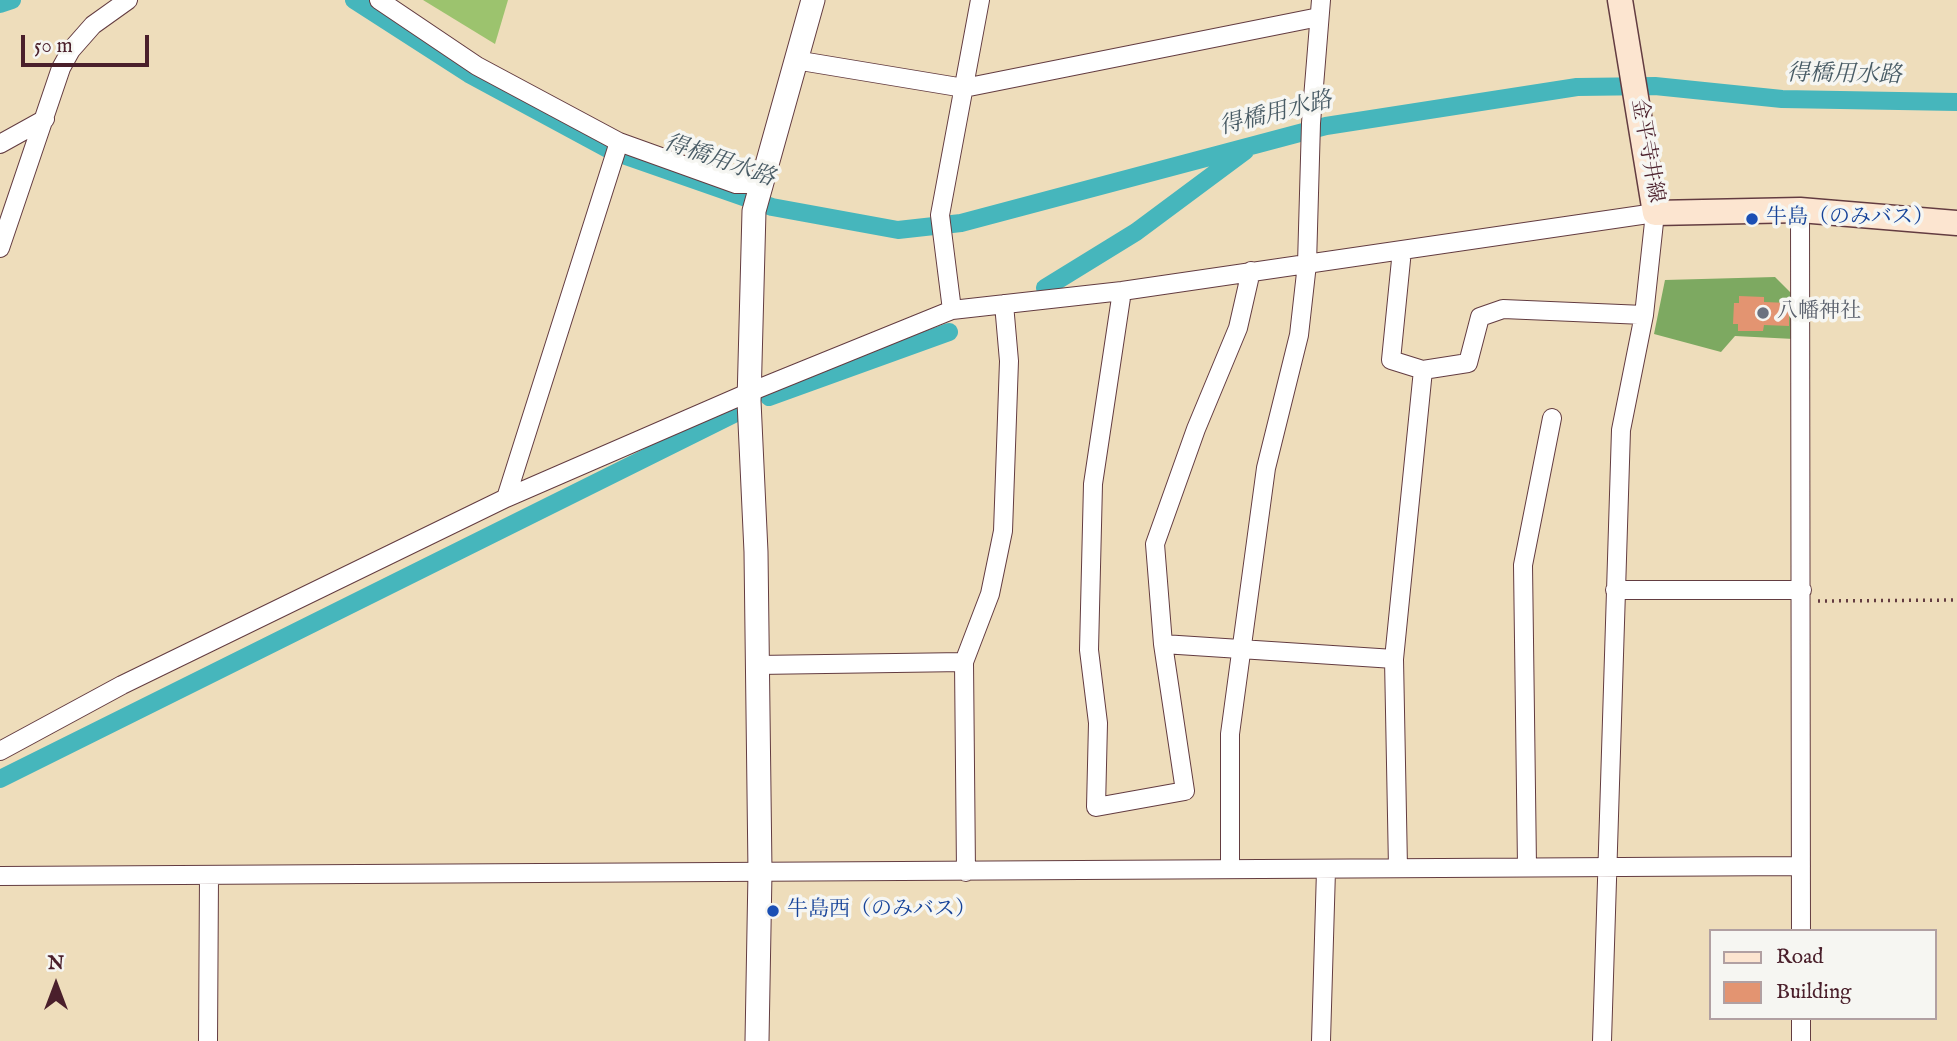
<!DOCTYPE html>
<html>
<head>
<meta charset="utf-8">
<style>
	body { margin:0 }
	#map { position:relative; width:1957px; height:1041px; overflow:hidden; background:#edb; font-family:"IM FELL English",serif }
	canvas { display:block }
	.legend { position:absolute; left:1709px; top:929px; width:228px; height:91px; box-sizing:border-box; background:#f6f6f2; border:2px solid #b1a0a2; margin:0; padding:9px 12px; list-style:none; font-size:21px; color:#4a1f2b }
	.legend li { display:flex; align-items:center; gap:14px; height:35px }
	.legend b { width:35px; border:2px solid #b1a0a2 }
	.north { position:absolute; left:21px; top:950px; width:70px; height:70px; -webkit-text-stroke:5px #f6f6f2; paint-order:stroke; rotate:0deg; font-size:19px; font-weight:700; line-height:28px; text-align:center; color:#4a1f2b }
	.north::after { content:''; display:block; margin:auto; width:24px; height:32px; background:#4a1f2b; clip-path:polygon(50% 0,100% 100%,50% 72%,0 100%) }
	.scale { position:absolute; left:21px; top:35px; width:128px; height:32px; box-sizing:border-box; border:4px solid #4a1f2b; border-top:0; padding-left:9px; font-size:21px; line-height:24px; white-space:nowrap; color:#4a1f2b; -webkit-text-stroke:5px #f6f6f2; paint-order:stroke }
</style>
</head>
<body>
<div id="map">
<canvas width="1957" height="1041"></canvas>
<ul class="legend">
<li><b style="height:9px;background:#fce5d0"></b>Road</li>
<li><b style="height:19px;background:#e39471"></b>Building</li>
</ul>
<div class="north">N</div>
<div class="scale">50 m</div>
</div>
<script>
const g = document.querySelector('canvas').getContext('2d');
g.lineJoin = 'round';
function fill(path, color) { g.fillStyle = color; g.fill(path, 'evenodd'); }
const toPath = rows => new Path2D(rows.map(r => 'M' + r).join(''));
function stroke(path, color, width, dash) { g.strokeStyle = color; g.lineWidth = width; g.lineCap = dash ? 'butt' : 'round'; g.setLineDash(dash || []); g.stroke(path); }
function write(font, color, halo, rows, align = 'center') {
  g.font = font + ' "IM FELL English","Noto Serif JP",serif'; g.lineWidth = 7; g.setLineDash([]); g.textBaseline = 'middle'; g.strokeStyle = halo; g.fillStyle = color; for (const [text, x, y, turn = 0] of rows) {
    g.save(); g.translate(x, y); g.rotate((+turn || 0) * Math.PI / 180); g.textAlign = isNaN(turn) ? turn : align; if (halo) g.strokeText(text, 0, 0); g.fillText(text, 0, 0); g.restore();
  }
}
fill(toPath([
	[423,0,508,0,495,44]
]), '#9cc36e');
fill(toPath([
	[1775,277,1796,298,1794,339,1735,336,1721,352,1654,334,1665,280]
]), '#7da961');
stroke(toPath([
	[354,0,469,74,608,149],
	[0,4,12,0],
	[623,155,772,207,898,230,961,223,1326,126,1577,87,1655,86,1782,99,1957,102],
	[1045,288,1136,232,1245,151],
	[769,397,949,332],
	[0,779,738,412]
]), '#46b6bc', 18);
fill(toPath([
	[1739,296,1764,297,1764,302,1789,303,1789,326,1764,325,1763,331,1738,331,1738,324,1733,324,1734,303,1739,303]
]), '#e39471');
const minor = toPath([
	[379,0,477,66,619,142,736,184,759,184],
	[795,60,964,88,1319,17],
	[0,144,45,119],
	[1800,210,1801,931],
	[0,248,61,68,71,50,93,25,128,0],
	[1122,291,1093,484,1089,650,1098,723,1096,807,1185,791,1163,644,1155,544,1196,429,1238,328,1251,271],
	[952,310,940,215,980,0],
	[1423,370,1468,363,1480,317,1503,309,1644,315],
	[506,498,619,142],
	[1615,590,1802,590],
	[1163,644,1394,659],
	[757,665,964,662],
	[0,751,122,685,506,498,750,392,952,310,1122,291,1655,213,1644,315,1621,430,1602,1041],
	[1527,866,1523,565,1552,418],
	[1398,868,1394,659,1423,370,1391,360,1402,250],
	[1230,869,1230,734,1266,468,1299,335,1307,264,1311,123,1321,0],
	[966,872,964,662,990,594,1003,531,1009,361,1004,304],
	[0,876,1801,866],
	[208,1041,209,876],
	[1321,1041,1326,870],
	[1801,1041,1801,1018]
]);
const tertiary = toPath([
	[757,1041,760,872,756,552,749,401,754,211,813,0]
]);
const secondary = toPath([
	[1620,0,1655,213,1800,210,1957,223]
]);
stroke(minor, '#633c41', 20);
stroke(tertiary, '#633c41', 25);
stroke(secondary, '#633c41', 27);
stroke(toPath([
	[1818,601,1957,600]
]), '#633c41', 3.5, [2, 5]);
stroke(minor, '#fff', 18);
stroke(tertiary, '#fff', 23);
stroke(secondary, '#fce5d0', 24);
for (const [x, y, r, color] of [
	[1752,219,7,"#1a4fb4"],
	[1763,313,7,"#6b7280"],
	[773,911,7,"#1a4fb4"]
]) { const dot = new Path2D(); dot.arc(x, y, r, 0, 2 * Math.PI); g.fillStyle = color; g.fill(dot); stroke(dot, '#f6f6f2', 2.5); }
write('21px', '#4a1f2b', '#f6f6f2', [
	["金平寺井線",1646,151,80]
]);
write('21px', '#164399', '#f6f6f2', [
	["牛島（のみバス）",1766,219],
	["牛島西（のみバス）",787,911]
], 'left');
write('21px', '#5b616d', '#f6f6f2', [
	["八幡神社",1777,313]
], 'left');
write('italic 23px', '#485b65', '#f6f6f2', [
	["得橋用水路",1844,76,1],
	["得橋用水路",1276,115,-14],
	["得橋用水路",719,162,19]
]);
</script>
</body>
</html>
